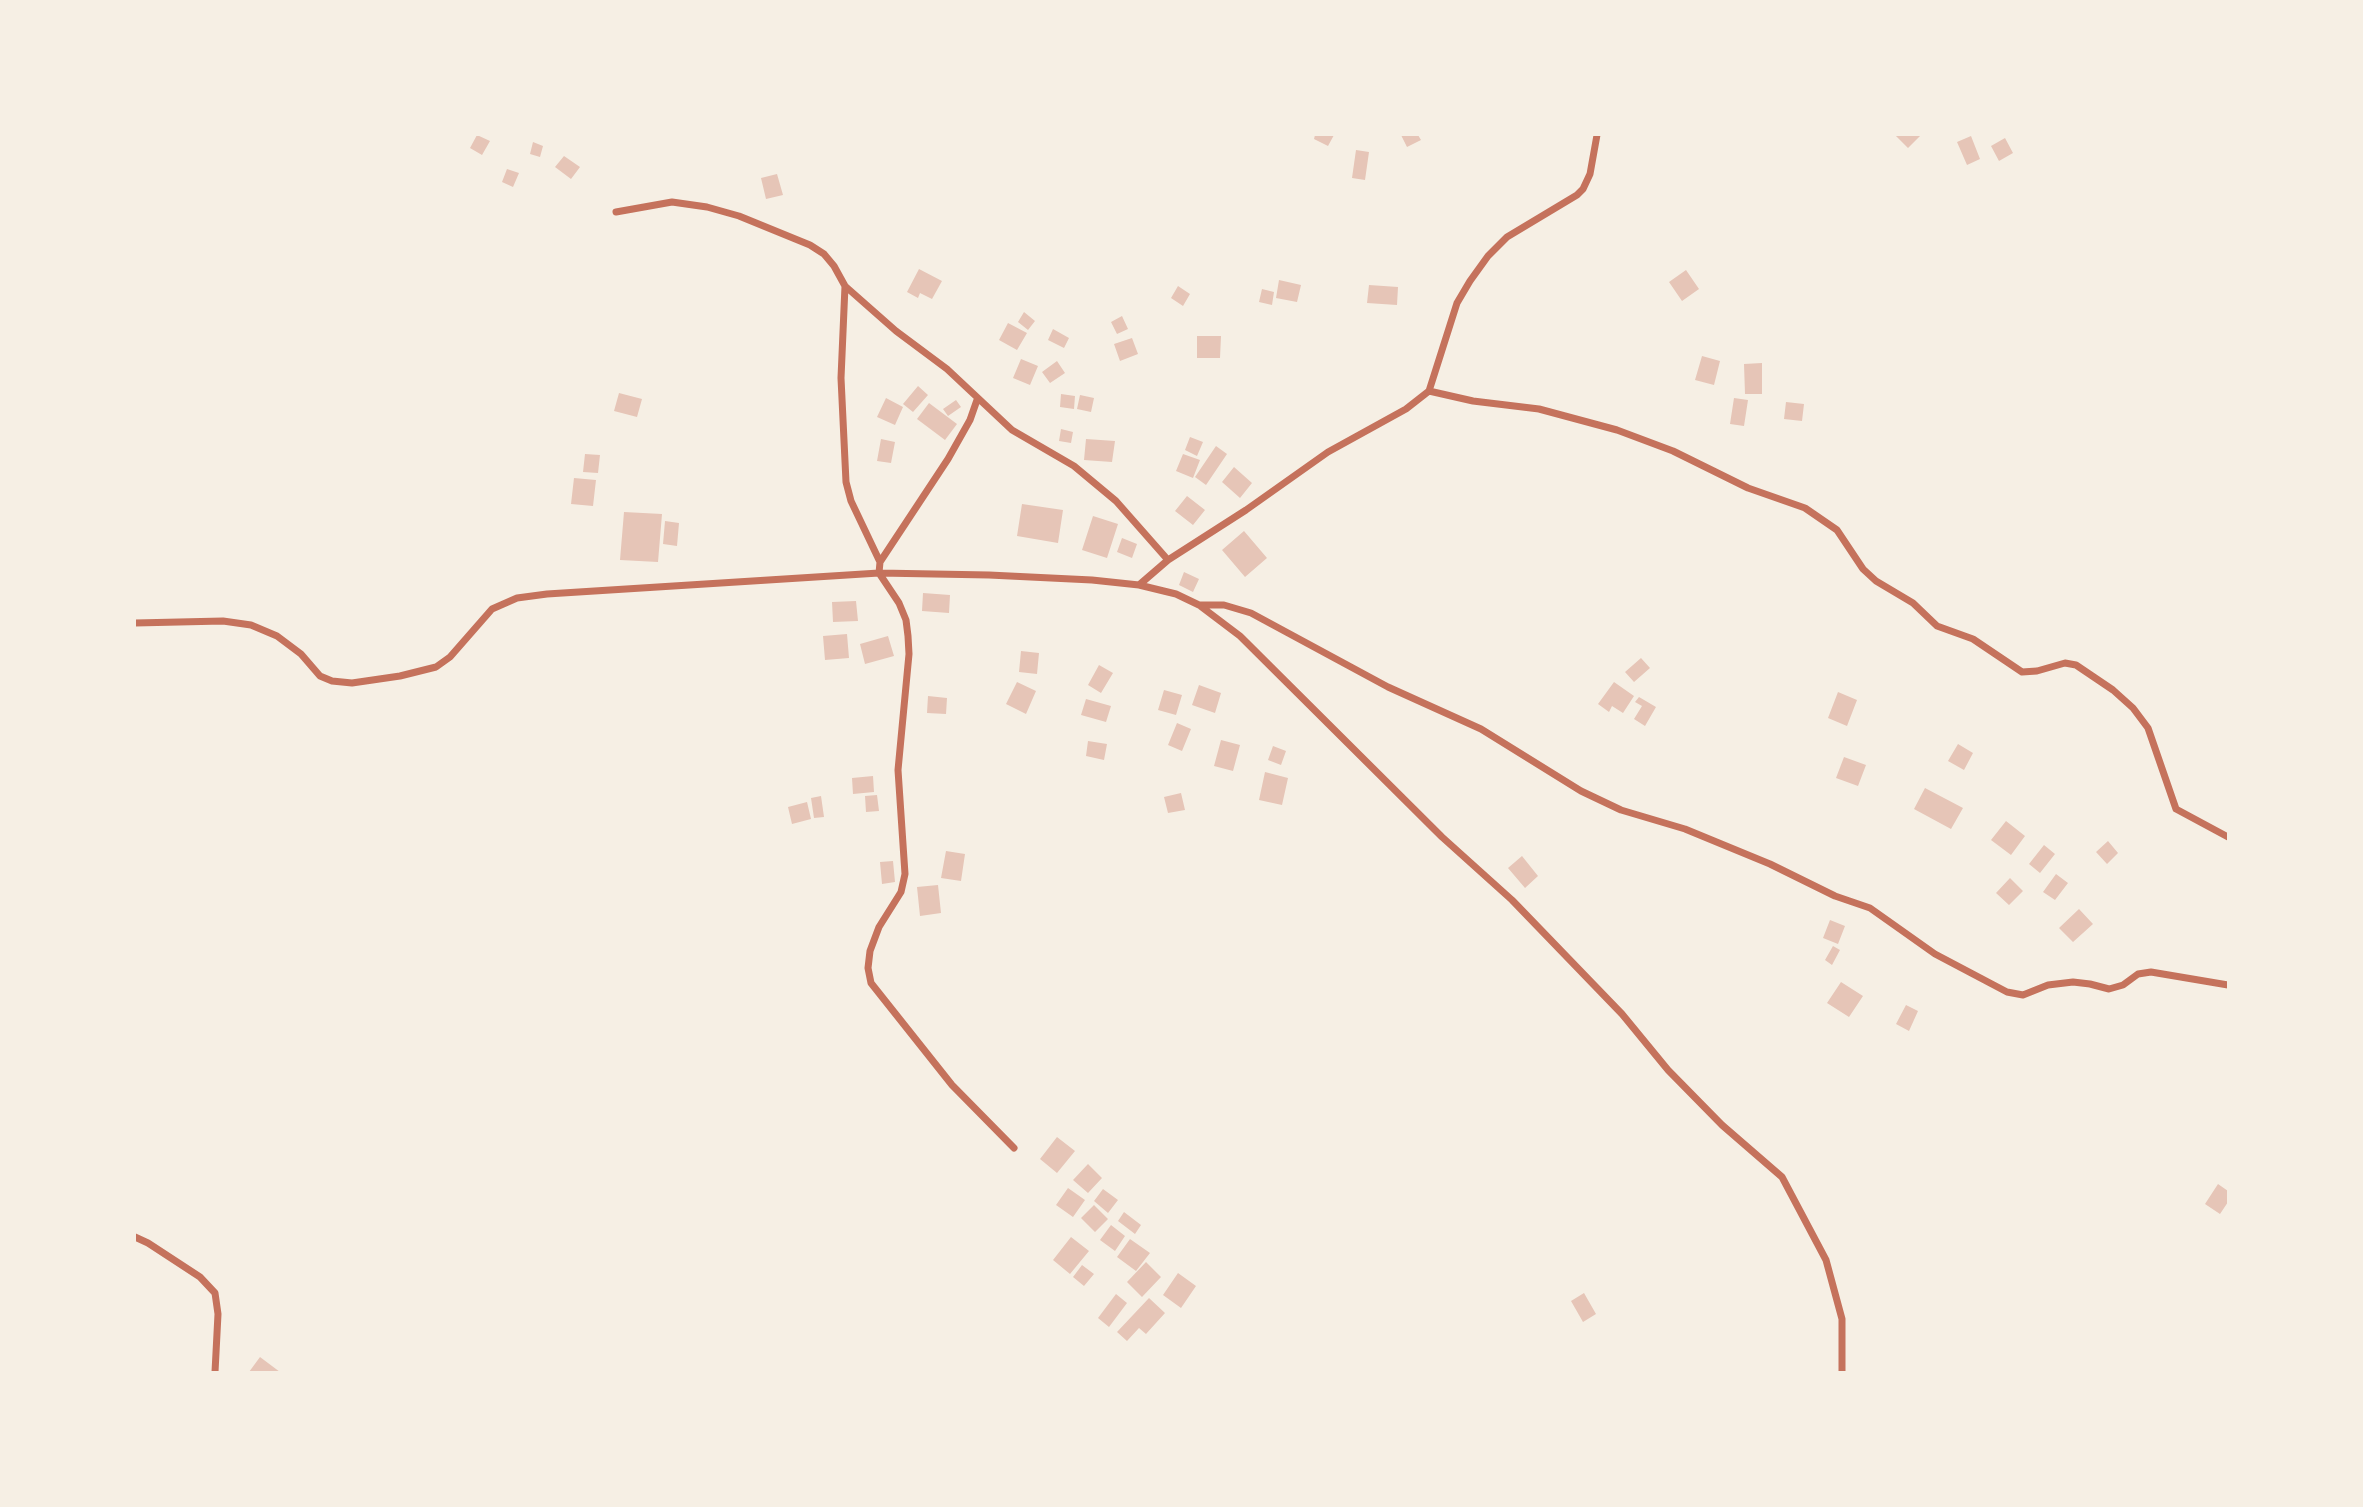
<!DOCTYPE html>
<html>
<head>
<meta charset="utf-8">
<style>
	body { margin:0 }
	#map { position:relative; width:2363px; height:1507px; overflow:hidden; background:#f6efe4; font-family:"Roboto Serif",serif }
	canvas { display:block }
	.frame { position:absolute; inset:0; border:136px solid #f6efe4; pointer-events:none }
</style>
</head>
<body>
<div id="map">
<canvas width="2363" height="1507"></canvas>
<div class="frame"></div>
</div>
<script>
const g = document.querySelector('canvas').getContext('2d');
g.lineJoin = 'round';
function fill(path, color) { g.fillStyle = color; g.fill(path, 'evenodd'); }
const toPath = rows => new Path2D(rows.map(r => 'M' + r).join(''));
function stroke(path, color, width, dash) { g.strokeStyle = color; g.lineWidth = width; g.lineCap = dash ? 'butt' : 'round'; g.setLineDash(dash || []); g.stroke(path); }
fill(toPath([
	[477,135,490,141,482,155,470,148],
	[1315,135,1334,135,1328,146,1314,139],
	[1401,135,1418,135,1421,140,1407,147],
	[1895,135,1921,135,1908,148],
	[1971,136,1980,159,1967,165,1957,142],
	[2005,138,2013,153,1999,161,1991,146],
	[533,142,543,146,540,157,530,154],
	[1356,150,1369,152,1365,180,1352,178],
	[564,156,580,167,571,179,555,167],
	[507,169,519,173,513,187,502,182],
	[777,174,783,195,766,199,761,178],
	[919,269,942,281,932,299,920,293,918,298,907,292],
	[1686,270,1699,289,1682,301,1669,282],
	[1279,280,1301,285,1297,302,1276,298],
	[1369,285,1398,287,1397,305,1367,303],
	[1178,286,1190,294,1183,306,1171,298],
	[1262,289,1274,292,1272,305,1259,302],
	[1024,312,1035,321,1028,330,1018,322],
	[1122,316,1128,329,1117,334,1111,322],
	[1008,323,1027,333,1017,350,999,340],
	[1053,329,1069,338,1064,348,1048,340],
	[1197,336,1221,336,1220,358,1197,358],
	[1132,338,1138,354,1120,361,1114,344],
	[1702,356,1720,361,1714,385,1695,380],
	[1021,359,1038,366,1030,385,1013,378],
	[1057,361,1065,373,1050,383,1042,372],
	[1762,363,1762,394,1745,394,1744,364],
	[918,386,928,395,913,412,903,404],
	[619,393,642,399,637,417,614,411],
	[1061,394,1075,396,1074,409,1060,407],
	[1080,395,1094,398,1091,412,1077,409],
	[886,398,903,407,895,425,877,417],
	[1734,398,1748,400,1744,426,1730,424],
	[956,400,961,407,948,416,943,409],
	[1786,402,1804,404,1802,421,1784,419],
	[929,403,957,424,945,440,917,419],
	[1061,429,1073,432,1071,443,1059,441],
	[1190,437,1203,442,1197,456,1185,450],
	[881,439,895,442,891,463,877,461],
	[1086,439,1115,441,1112,462,1084,460],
	[1216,446,1227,454,1206,485,1195,477],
	[585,454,600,455,598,473,583,472],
	[1183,454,1200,460,1193,478,1176,471],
	[1234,467,1252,483,1240,498,1222,482],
	[574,478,596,480,593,506,571,504],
	[1187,496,1205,510,1193,525,1175,511],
	[1022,504,1063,510,1058,543,1017,536],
	[624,512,662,514,658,562,620,560],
	[1093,516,1118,524,1107,558,1082,550],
	[665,521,679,523,677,546,663,544],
	[1244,531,1267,558,1245,577,1222,550],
	[1122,538,1137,544,1132,558,1117,552],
	[1184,572,1199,579,1193,592,1179,585],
	[923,593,950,595,949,613,922,611],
	[856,601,858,621,833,622,832,602],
	[847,634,849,658,825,660,823,636],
	[888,636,894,656,865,664,860,644],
	[1021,651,1039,653,1037,674,1019,672],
	[1641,658,1650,668,1634,682,1625,672],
	[1099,665,1113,673,1101,693,1088,685],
	[1017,682,1036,691,1026,714,1006,704],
	[1614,682,1634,696,1623,713,1612,706,1609,712,1598,704],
	[1199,685,1221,693,1215,713,1192,705],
	[1164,690,1182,695,1176,715,1158,710],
	[1838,692,1857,700,1847,726,1828,718],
	[928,696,947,698,946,714,927,713],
	[1639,697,1656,707,1645,726,1634,719,1642,706,1635,702],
	[1086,699,1111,706,1106,722,1081,715],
	[1177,723,1191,729,1182,751,1168,745],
	[1221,740,1240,745,1233,771,1214,766],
	[1088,741,1107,744,1104,760,1086,756],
	[1958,744,1973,753,1964,770,1948,761],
	[1273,746,1286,751,1281,765,1268,760],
	[1844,757,1866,765,1858,786,1836,778],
	[1265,772,1288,778,1282,805,1259,800],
	[873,776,874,792,853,794,852,778],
	[1925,788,1963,808,1951,829,1914,809],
	[1181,793,1185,810,1168,813,1164,797],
	[877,795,879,811,866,812,865,796],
	[821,796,824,817,814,818,811,798],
	[807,802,811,819,792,824,788,807],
	[2006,821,2025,836,2011,855,1991,840],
	[2108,841,2118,853,2107,864,2096,852],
	[2044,845,2055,854,2040,873,2029,864],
	[946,851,965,854,961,881,941,878],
	[1522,856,1538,876,1525,888,1508,868],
	[893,861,895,882,882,884,880,862],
	[2056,874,2068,883,2055,900,2043,892],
	[2010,878,2023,891,2009,905,1996,893],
	[938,885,941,913,920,916,917,887],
	[2079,909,2093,924,2073,942,2059,928],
	[1830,920,1845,926,1838,944,1823,938],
	[1833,946,1840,950,1832,965,1825,960],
	[1841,982,1863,996,1849,1017,1827,1003],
	[1906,1005,1918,1011,1909,1031,1896,1024],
	[1057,1137,1075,1151,1057,1173,1040,1159],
	[1088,1164,1102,1178,1088,1193,1073,1180],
	[2218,1184,2228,1191,2228,1202,2220,1214,2205,1204],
	[1068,1188,1085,1200,1073,1217,1056,1205],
	[1103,1189,1118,1200,1108,1213,1094,1201],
	[1094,1205,1108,1219,1095,1232,1081,1218],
	[1124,1212,1141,1225,1135,1234,1118,1221],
	[1111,1225,1125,1236,1115,1251,1100,1240],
	[1071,1237,1089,1251,1070,1274,1053,1260],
	[1130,1239,1150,1253,1136,1271,1117,1257],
	[1146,1262,1161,1277,1142,1297,1127,1282],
	[1082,1265,1094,1274,1084,1286,1073,1277],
	[1178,1273,1196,1286,1181,1308,1163,1295],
	[1584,1293,1596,1314,1583,1322,1571,1301],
	[1116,1294,1127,1303,1109,1327,1098,1318],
	[1149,1298,1165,1313,1146,1334,1139,1328,1127,1341,1117,1332],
	[260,1357,280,1372,249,1372]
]), '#e6c5b7');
stroke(toPath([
	[616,212,672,202,707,207,739,216,810,245,824,254,834,266,845,286,841,378,846,482,851,501,880,562,879,573,899,603,906,620,908,636,909,654,898,770,905,874,901,892,879,927,870,951,868,968,871,983,952,1085,1014,1148],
	[845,286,896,331,947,369,1012,430,1074,466,1116,501,1168,560],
	[1429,391,1473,401,1539,409,1617,430,1673,451,1748,488,1805,508,1837,530,1863,569,1876,581,1913,603,1937,626,1973,639,2022,672,2037,671,2065,663,2076,665,2113,690,2133,708,2148,728,2176,809,2228,837],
	[880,562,948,459,970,420,977,400],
	[1139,585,1168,560,1246,510,1328,452,1406,409,1429,391,1457,303,1470,281,1488,256,1507,237,1577,195,1583,189,1590,174,1597,135],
	[1199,605,1224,605,1251,613,1388,687,1481,729,1581,791,1621,810,1685,829,1770,864,1835,896,1870,908,1935,954,2007,992,2023,995,2048,985,2073,982,2090,984,2109,989,2123,985,2138,974,2151,972,2228,985],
	[135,623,223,621,251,625,277,636,301,654,320,676,332,681,352,683,400,676,436,667,450,657,492,609,517,598,547,594,879,573,989,575,1092,580,1139,585,1176,594,1199,605,1240,636,1442,837,1512,900,1622,1014,1668,1070,1722,1125,1782,1177,1826,1260,1842,1319,1842,1372],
	[135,1237,148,1243,200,1277,215,1293,218,1314,215,1372]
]), '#c5725c', 7);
</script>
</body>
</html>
